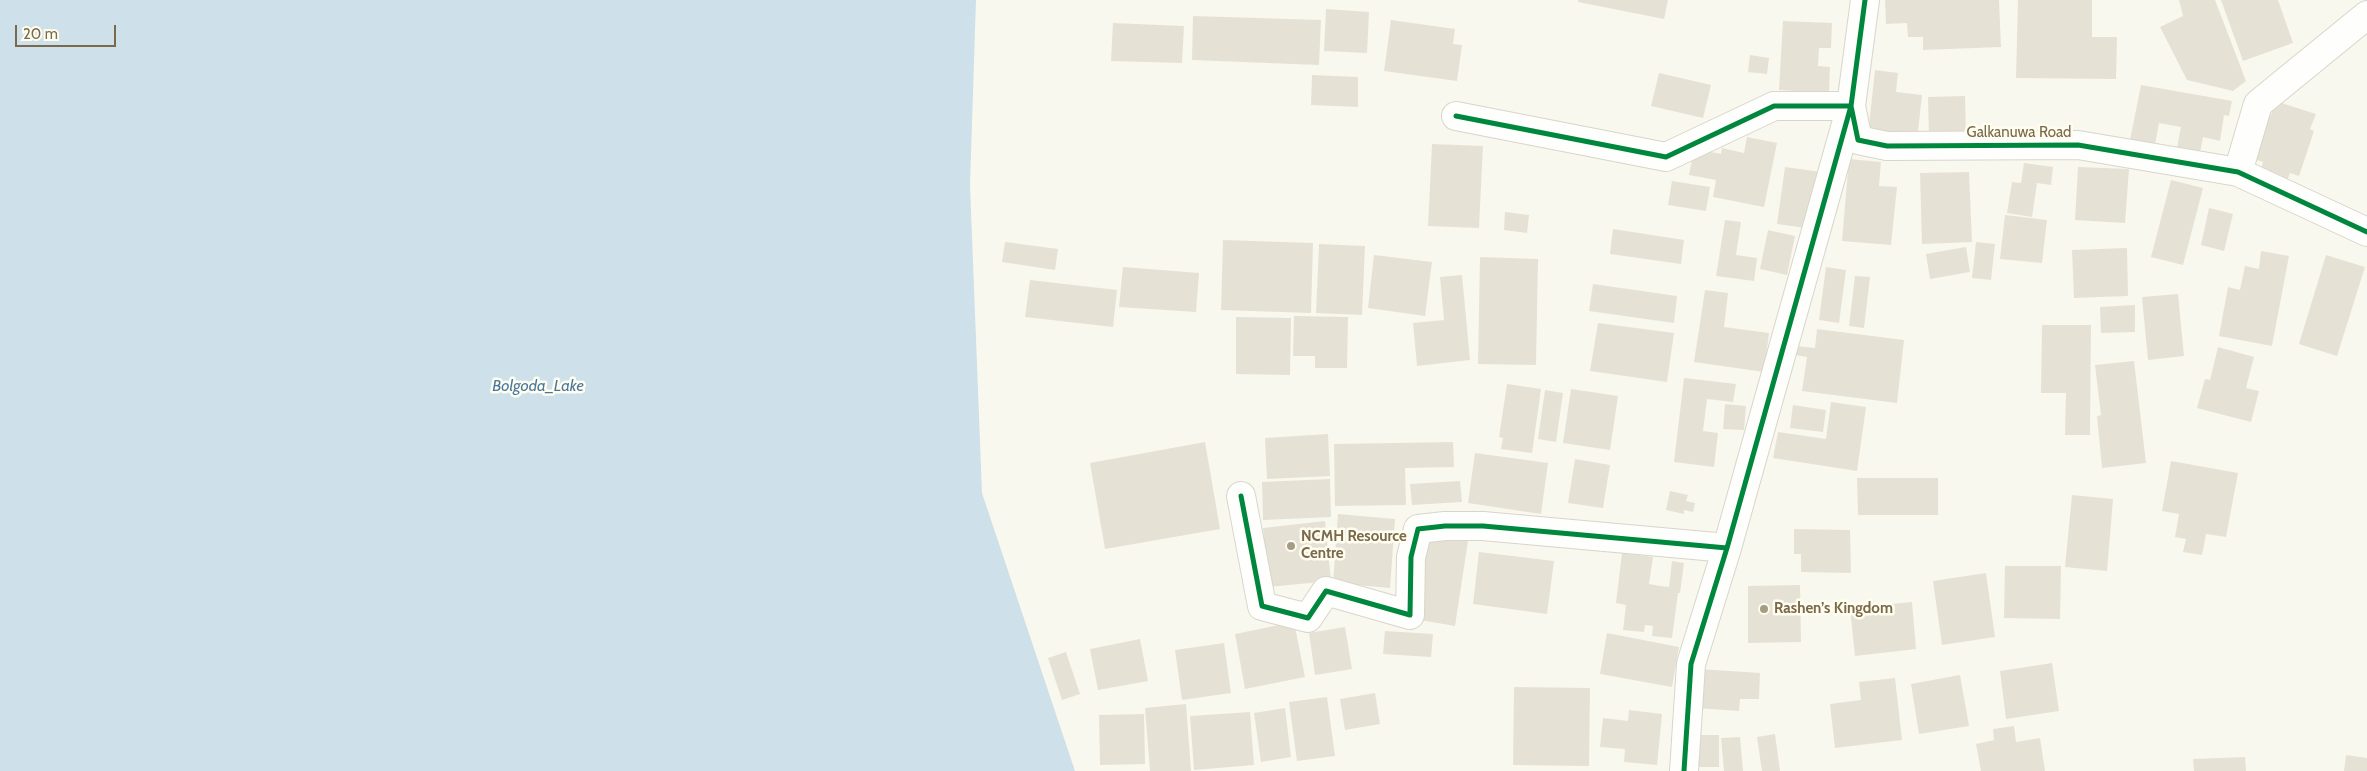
<!DOCTYPE html>
<html>
<head>
<meta charset="utf-8">
<style>
	body { margin:0 }
	#map { position:relative; width:2367px; height:771px; overflow:hidden; background:#f9f8ee; font-family:Cabin,sans-serif }
	canvas { display:block }
	.scale { position:absolute; left:15px; top:25px; width:101px; height:22px; box-sizing:border-box; border:2px solid #7a694a; border-top:0; padding-left:6px; font-size:15px; line-height:18px; white-space:nowrap; color:#7a694a; -webkit-text-stroke:4px #fffdf0; paint-order:stroke }
</style>
</head>
<body>
<div id="map">
<canvas width="2367" height="771"></canvas>
<div class="scale">20 m</div>
</div>
<script>
const g = document.querySelector('canvas').getContext('2d');
g.lineJoin = 'round';
function fill(path, color) { g.fillStyle = color; g.fill(path, 'evenodd'); }
const toPath = rows => new Path2D(rows.map(r => 'M' + r).join(''));
function stroke(path, color, width, dash) { g.strokeStyle = color; g.lineWidth = width; g.lineCap = dash ? 'butt' : 'round'; g.setLineDash(dash || []); g.stroke(path); }
function write(font, color, halo, rows, align = 'center') {
  g.font = font + ' Cabin,sans-serif'; g.lineWidth = 5; g.setLineDash([]); g.textBaseline = 'middle'; g.strokeStyle = halo; g.fillStyle = color; for (const [text, x, y, turn = 0] of rows) {
    g.save(); g.translate(x, y); g.rotate((+turn || 0) * Math.PI / 180); g.textAlign = isNaN(turn) ? turn : align; if (halo) g.strokeText(text, 0, 0); g.fillText(text, 0, 0); g.restore();
  }
}
fill(toPath([
	[0,0,976,0,970,185,982,493,1075,771,0,771]
]), '#cee0ea');
fill(toPath([
	[1578,0,1668,0,1664,19,1578,2],
	[1885,0,1999,0,2001,47,1923,50,1923,37,1908,37,1907,23,1886,24],
	[2018,0,2092,0,2092,37,2117,37,2116,79,2016,78],
	[2179,0,2215,0,2246,81,2233,91,2187,80,2160,27,2183,16],
	[2221,0,2278,0,2293,43,2243,61],
	[1326,9,1369,12,1367,53,1324,51],
	[1193,16,1321,20,1319,65,1192,60],
	[1391,20,1455,29,1453,44,1462,45,1457,81,1384,71],
	[1783,21,1832,23,1831,48,1819,48,1818,66,1830,67,1829,93,1779,90],
	[1113,23,1184,26,1182,63,1111,61],
	[1750,55,1769,58,1767,74,1748,72],
	[1875,70,1898,73,1896,92,1922,95,1917,140,1868,134],
	[1659,73,1711,85,1703,118,1651,106],
	[1312,75,1358,77,1358,107,1311,105],
	[2141,85,2232,101,2229,116,2224,115,2220,141,2203,137,2200,152,2177,148,2181,127,2159,123,2155,144,2130,140],
	[1965,96,1966,139,1929,140,1928,97],
	[2275,101,2316,114,2310,129,2314,131,2299,176,2290,173,2287,181,2260,173,2263,162,2251,158,2265,113,2271,115],
	[1747,137,1777,143,1764,207,1713,197,1716,180,1689,175,1694,149,1721,154,1722,148,1744,153],
	[1432,144,1483,146,1479,228,1428,226],
	[1849,159,1881,162,1879,186,1897,187,1891,245,1842,241],
	[2024,163,2053,167,2051,185,2037,183,2032,217,2007,213,2012,182,2021,183],
	[1785,167,1821,172,1813,229,1777,224],
	[2078,167,2129,169,2125,223,2075,220],
	[1969,172,1972,242,1922,244,1920,173],
	[2171,180,2203,188,2183,265,2151,257],
	[1672,181,1710,187,1706,211,1668,205],
	[2209,208,2233,214,2224,251,2201,245],
	[1505,212,1529,215,1527,233,1504,230],
	[2005,215,2047,220,2042,263,2000,259],
	[1725,220,1741,222,1736,255,1757,258,1754,281,1716,276],
	[1613,229,1684,240,1681,264,1610,254],
	[1768,230,1795,236,1787,275,1760,269],
	[1223,240,1313,243,1311,313,1221,310],
	[1005,242,1058,249,1055,270,1002,262],
	[1976,242,1995,244,1991,280,1972,278],
	[1319,244,1365,246,1362,315,1316,313],
	[1966,247,1970,272,1930,279,1926,254],
	[2127,248,2128,296,2074,298,2072,250],
	[2261,251,2289,256,2272,346,2219,336,2228,287,2240,290,2245,266,2259,269],
	[1374,255,1432,262,1425,316,1368,308],
	[2326,255,2365,267,2337,356,2299,344],
	[1480,257,1538,259,1536,365,1478,364],
	[1123,267,1199,273,1196,312,1119,307],
	[1826,267,1846,270,1839,323,1819,320],
	[1462,275,1470,360,1417,366,1413,323,1444,320,1440,277],
	[1855,276,1870,277,1864,328,1849,326],
	[1030,280,1117,290,1113,327,1025,317],
	[1593,284,1677,296,1674,323,1589,311],
	[1705,290,1728,293,1724,327,1769,333,1764,372,1694,362],
	[2178,294,2184,356,2148,360,2142,297],
	[2135,305,2135,332,2101,333,2100,307],
	[1294,316,1348,317,1347,368,1315,368,1315,356,1293,356],
	[1236,317,1291,318,1290,375,1236,374],
	[1598,323,1674,333,1667,382,1590,371],
	[2042,325,2091,325,2090,435,2065,435,2066,393,2041,393],
	[1817,329,1904,340,1897,403,1802,391,1807,357,1795,355,1796,346,1815,348],
	[2218,347,2254,357,2246,388,2259,391,2251,422,2197,408,2205,379,2210,380],
	[2134,361,2146,463,2102,468,2097,416,2101,415,2095,365],
	[1684,378,1736,384,1733,402,1707,399,1703,431,1718,433,1714,467,1674,462],
	[1507,384,1541,389,1532,453,1501,449,1503,438,1499,437],
	[1571,389,1618,396,1610,450,1563,443],
	[1545,390,1563,393,1556,442,1538,439],
	[1831,402,1866,407,1857,471,1773,458,1778,432,1826,439],
	[1725,404,1746,406,1744,430,1723,429],
	[1793,405,1826,410,1823,432,1790,428],
	[1328,434,1330,476,1267,479,1265,438],
	[1205,442,1220,529,1105,549,1090,463],
	[1453,442,1454,467,1405,468,1406,505,1335,506,1334,444],
	[1475,453,1548,463,1541,514,1468,503],
	[1575,459,1610,465,1603,508,1568,503],
	[2171,461,2238,473,2226,537,2206,534,2202,555,2183,552,2186,539,2175,537,2179,514,2162,511],
	[1857,478,1938,478,1938,515,1858,515],
	[1330,479,1331,517,1263,520,1262,482],
	[1460,481,1462,502,1412,505,1410,484],
	[1670,491,1688,495,1686,501,1695,503,1693,512,1684,510,1684,514,1666,510],
	[2072,495,2113,499,2107,571,2065,567],
	[1338,514,1395,519,1390,588,1333,583],
	[1325,521,1331,581,1268,587,1263,528],
	[1794,529,1850,530,1851,573,1801,572,1801,554,1794,554],
	[1428,535,1468,541,1455,626,1420,620,1417,606],
	[1479,552,1554,561,1547,614,1473,604],
	[1622,553,1653,557,1649,584,1660,586,1669,587,1672,561,1684,563,1680,593,1678,593,1672,638,1652,636,1653,626,1645,625,1644,632,1623,630,1626,605,1616,603],
	[2005,566,2061,566,2060,619,2004,618],
	[1986,573,1995,637,1942,645,1933,581],
	[1800,585,1801,642,1748,643,1748,586],
	[1912,602,1916,649,1855,656,1850,608],
	[1294,622,1305,677,1245,689,1235,634],
	[1345,627,1352,669,1315,675,1309,633],
	[1385,631,1433,634,1431,657,1383,654],
	[1607,633,1679,647,1672,687,1600,674],
	[1140,639,1148,681,1098,690,1090,649],
	[1224,643,1231,693,1182,700,1175,650],
	[1066,652,1080,694,1062,700,1048,658],
	[2052,663,2059,711,2006,719,2000,671],
	[1698,669,1760,673,1759,699,1740,699,1739,711,1696,708],
	[1960,675,1969,726,1919,734,1911,684],
	[1895,678,1902,740,1835,748,1830,704,1861,700,1859,682],
	[1514,687,1590,688,1589,766,1513,765],
	[1375,693,1380,724,1345,730,1340,699],
	[1327,697,1335,756,1297,761,1289,702],
	[1186,704,1191,771,1150,771,1145,708],
	[1285,708,1291,757,1261,762,1254,713],
	[1629,710,1662,714,1657,765,1624,762,1625,749,1600,747,1603,718,1628,721],
	[1250,712,1254,765,1194,770,1190,716],
	[1144,714,1145,764,1100,765,1099,715],
	[2014,726,2016,742,2040,738,2045,771,1981,771,1976,744,1994,740,1993,729],
	[1775,734,1780,771,1762,771,1757,737],
	[1698,735,1719,735,1719,767,1699,767],
	[1740,737,1743,771,1724,771,1721,738],
	[2346,755,2367,758,2367,771,2344,771],
	[2245,757,2246,771,2194,771,2193,759]
]), '#e6e1d5');
const minor = toPath([
	[1865,0,1851,106,1858,140,1887,146,2078,145,2238,172,2367,232],
	[1456,116,1666,157,1774,106,1851,106],
	[2238,172,2258,104,2367,15],
	[1241,496,1262,606,1308,618,1326,591,1410,615,1411,557,1418,529,1445,526,1483,526,1727,548],
	[1684,771,1691,664,1727,548,1851,106]
]);
stroke(minor, '#d8d5ca', 30);
stroke(minor, '#fefefc', 28);
stroke(toPath([
	[1865,0,1851,106,1858,140,1887,146,2078,145,2238,172,2367,232],
	[1456,116,1666,157,1774,106,1851,106],
	[1241,496,1262,606,1308,618,1326,591,1410,615,1411,557,1418,529,1445,526,1483,526,1727,548],
	[1684,771,1691,664,1727,548,1851,106]
]), '#00873e', 5);
for (const [x, y, r, color] of [
	[1291,546,5,"#a69b83"],
	[1764,609,5,"#a69b83"]
]) { const dot = new Path2D(); dot.arc(x, y, r, 0, 2 * Math.PI); g.fillStyle = color; g.fill(dot); stroke(dot, '#fffdf0', 2); }
write('15px', '#7a694a', '#fffdf0', [
	["Galkanuwa Road",2019,133]
]);
write('bold 15px', '#7a694a', '#fffdf0', [
	["NCMH Resource",1301,537],
	["Centre",1301,554],
	["Rashen’s Kingdom",1774,609]
], 'left');
write('italic 16px', '#47779e', '#fffdf0', [
	["Bolgoda_Lake",538,386]
]);
</script>
</body>
</html>
